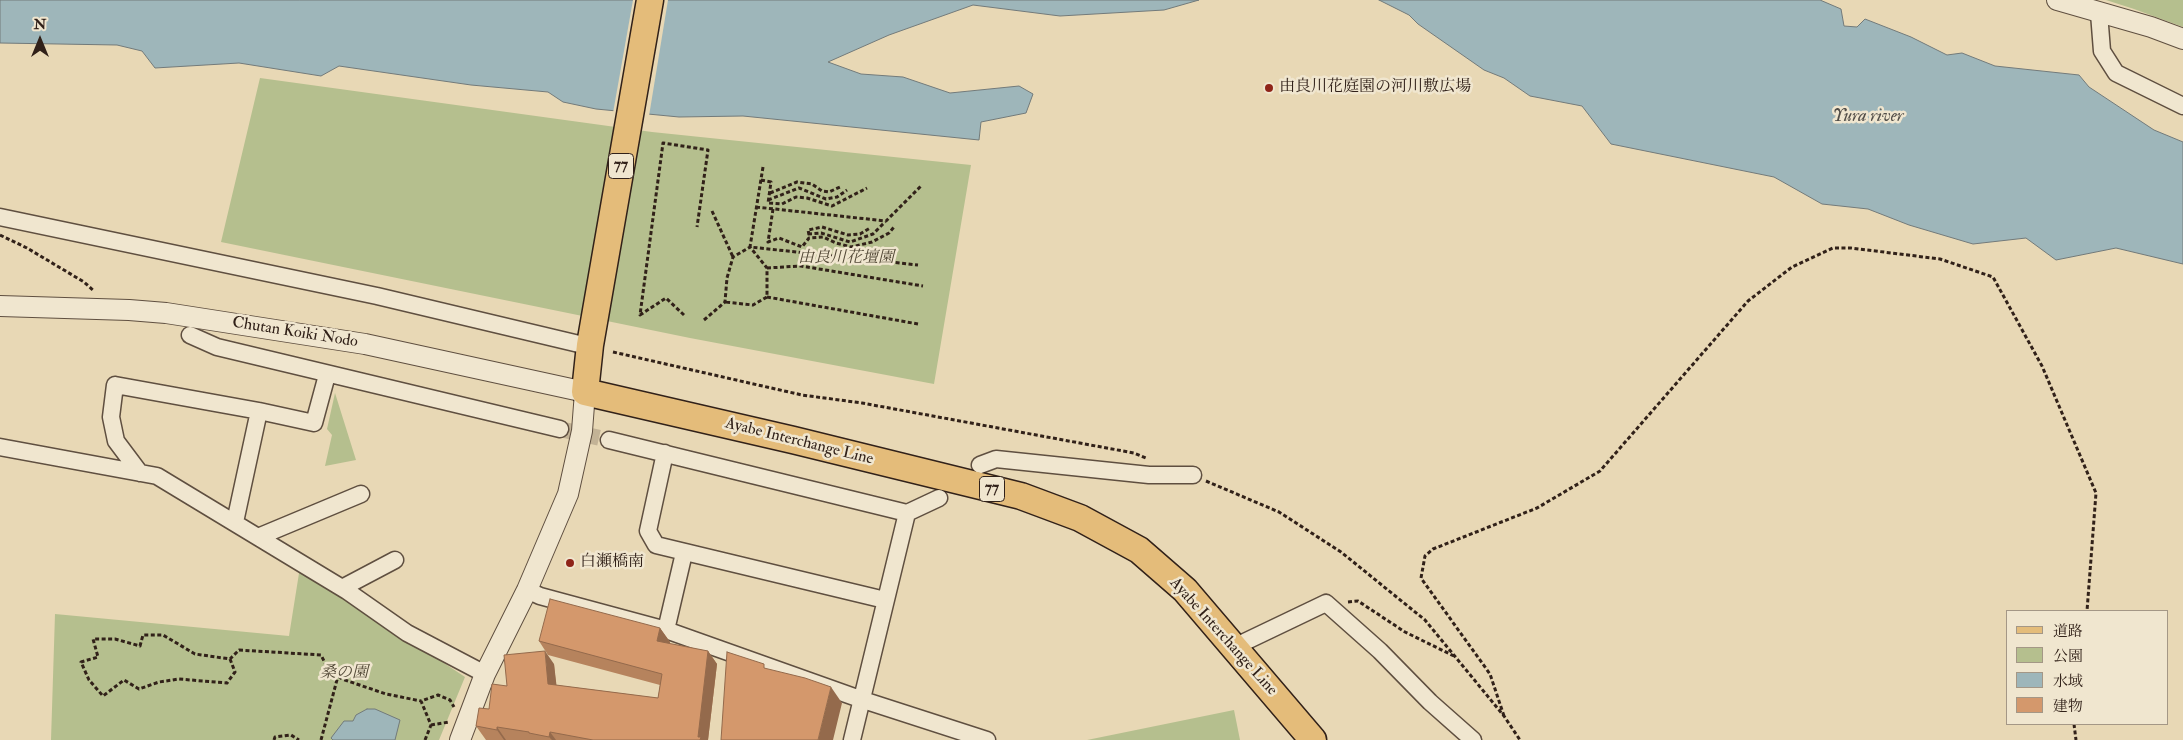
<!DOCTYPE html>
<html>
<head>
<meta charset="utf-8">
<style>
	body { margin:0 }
	#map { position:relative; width:2183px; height:740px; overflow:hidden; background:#e8d8b5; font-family:"IM FELL Double Pica","Noto Serif JP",serif }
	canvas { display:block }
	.legend { position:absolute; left:2006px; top:610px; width:162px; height:115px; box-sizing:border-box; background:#f0e6cf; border:1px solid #a49786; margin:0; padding:6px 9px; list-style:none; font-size:15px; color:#312119 }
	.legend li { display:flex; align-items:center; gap:10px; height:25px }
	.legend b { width:25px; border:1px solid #a49786 }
	.north { position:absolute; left:15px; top:15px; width:50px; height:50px; -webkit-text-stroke:4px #f0e6cf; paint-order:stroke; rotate:0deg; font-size:14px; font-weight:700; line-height:20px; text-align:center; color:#312119 }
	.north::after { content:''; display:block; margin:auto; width:18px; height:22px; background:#312119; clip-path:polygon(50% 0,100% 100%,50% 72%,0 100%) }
</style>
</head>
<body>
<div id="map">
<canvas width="2183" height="740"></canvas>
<ul class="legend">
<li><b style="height:6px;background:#e4bc7a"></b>道路</li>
<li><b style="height:14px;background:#b5bf8e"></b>公園</li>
<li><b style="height:14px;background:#9eb6ba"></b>水域</li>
<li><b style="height:14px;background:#d4986c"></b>建物</li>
</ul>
<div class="north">N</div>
</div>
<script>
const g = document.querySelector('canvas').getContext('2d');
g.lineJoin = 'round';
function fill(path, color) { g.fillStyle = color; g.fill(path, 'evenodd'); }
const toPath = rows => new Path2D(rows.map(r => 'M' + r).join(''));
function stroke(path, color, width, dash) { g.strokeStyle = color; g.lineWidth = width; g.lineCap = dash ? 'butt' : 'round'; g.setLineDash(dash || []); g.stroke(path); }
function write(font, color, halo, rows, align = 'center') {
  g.font = font + ' "IM FELL Double Pica","Noto Serif JP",serif'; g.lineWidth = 5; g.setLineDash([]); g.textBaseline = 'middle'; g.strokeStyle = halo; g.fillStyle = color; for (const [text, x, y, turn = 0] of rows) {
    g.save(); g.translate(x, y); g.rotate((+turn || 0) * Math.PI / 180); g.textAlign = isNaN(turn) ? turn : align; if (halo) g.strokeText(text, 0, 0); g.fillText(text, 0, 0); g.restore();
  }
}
fill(toPath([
	[2106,0,2183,0,2183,27,2134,9],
	[260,78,652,132,971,165,934,384,690,338,221,242],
	[335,393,356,460,325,466,332,435,327,429],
	[300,567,465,677,439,740,51,740,55,614,289,636],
	[1234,710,1240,740,1087,740]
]), '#b5bf8e');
const water = toPath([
	[0,0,1199,0,1164,10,1060,16,973,5,889,35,828,62,861,74,903,77,950,93,1019,86,1033,94,1026,113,981,122,979,140,743,116,679,117,596,109,563,102,548,92,471,85,339,66,321,76,239,63,155,68,142,51,117,45,0,43,0,0],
	[1379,0,1820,0,1841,9,1844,26,1857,27,1865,19,1911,37,1947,55,1962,53,1995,66,2079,75,2089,87,2154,130,2183,142,2183,264,2116,248,2056,260,2026,238,1973,244,1909,225,1868,209,1822,204,1774,177,1611,144,1582,106,1530,96,1504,78,1484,70,1418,24,1409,15,1379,0],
	[367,709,375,709,400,720,395,740,333,740,331,738,344,721,353,721,356,715,367,709]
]);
fill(water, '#9eb6ba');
stroke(water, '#727a7a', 1);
fill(toPath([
	[633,0,668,0,649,116,613,113]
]), '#e8d8b5');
stroke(toPath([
	[560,429,609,440]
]), '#c3b396', 16, [16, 8]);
const minor = toPath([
	[2099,13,2102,51,2116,73,2183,106],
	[0,217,377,296,579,344],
	[190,335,217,347,560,429],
	[609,440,907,513,939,498],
	[0,447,157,476,347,591,407,633,485,674],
	[665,453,648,531,656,545,885,600],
	[980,465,996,459,1149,475,1193,475],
	[140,473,116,441,111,417,115,385,259,411,314,423,327,375],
	[235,522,259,411],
	[258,537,361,494],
	[342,588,395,560],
	[527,590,540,596,666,630,860,699,987,740],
	[666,630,684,553],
	[1234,647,1326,603,1380,651,1430,702,1473,740],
	[852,740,907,513]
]);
const tertiary = toPath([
	[2057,0,2151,27,2183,39],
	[0,306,129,310,166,313,365,344,585,392,582,431,568,494,527,590,485,674,460,740]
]);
const primary = toPath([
	[650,0,590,345,585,392,793,440,1021,496,1080,518,1139,550,1185,590,1313,740]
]);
stroke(minor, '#5f4f40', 19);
stroke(tertiary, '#5f4f40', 22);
stroke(primary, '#312119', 29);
stroke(toPath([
	[763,167,750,247,918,265],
	[761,180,771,182,768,203,782,204,796,197,807,198,832,206,867,188],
	[770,193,797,182,812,184,822,191,829,192,840,187],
	[768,200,799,188,826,199,837,197,847,190],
	[756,207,886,221,922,185],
	[773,209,768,242,779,238,802,247,809,238,823,237,836,243,851,247,872,242,889,233,894,227],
	[712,211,733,257],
	[808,234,821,233,850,242,873,234,885,222],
	[0,235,27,248,84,282,94,291],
	[809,235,808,230,822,227,848,235,860,234,870,228],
	[767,268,801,266,923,286],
	[767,297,918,324],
	[684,315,666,298,640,315,663,143,708,150,697,227],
	[704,320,725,302,727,278,733,257,750,247,767,268,767,297,753,305,725,302],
	[613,352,802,395,862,403,1134,453,1146,458],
	[1206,481,1279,512,1341,552,1425,620,1504,716,1520,740],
	[1348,602,1358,601,1405,632,1454,656],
	[230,659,235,672,227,683,179,679,159,682,139,689,124,680,103,696,89,680,81,662,98,657,93,639,115,639,140,646,143,635,163,635,195,654,230,659,239,650,321,655,326,665,342,679,386,694,421,701],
	[1504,716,1490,674,1421,578,1425,556,1433,549,1537,508,1600,471,1748,301,1792,267,1833,248,1851,248,1940,259,1993,277,2042,366,2096,493,2087,611],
	[2074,724,2076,740],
	[431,725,449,722],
	[274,740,275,737,291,735,299,740],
	[321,740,338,676],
	[425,740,431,725,421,701,438,695,450,700,454,707]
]), '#312119', 3, [4, 2.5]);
stroke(minor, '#f0e6cf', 16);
stroke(tertiary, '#f0e6cf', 20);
stroke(primary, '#e4bc7a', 26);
fill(toPath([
	[660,628,670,642,669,644,708,651,717,664,708,740,486,740,476,726,489,709,507,686,554,664,556,685,658,698,660,685,548,655,539,641]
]), '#b6835d');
fill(toPath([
	[660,628,670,642,667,655,657,641],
	[545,651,554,664,558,698,548,684],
	[708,651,717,664,708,740,700,740,698,737],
	[831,687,842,703,833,740,818,740],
	[497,727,506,740,504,740,497,730],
	[550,732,556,740,552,740,549,737]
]), '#946a4c');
const building = toPath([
	[550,599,660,628,657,641,708,651,698,737,701,737,700,740,593,740,550,732,549,737,529,733,529,732,497,727,497,730,476,726,479,708,489,709,492,684,507,686,504,655,545,651,548,684,658,698,662,674,539,641,550,599],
	[727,652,764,664,764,668,805,678,831,687,818,740,721,740,727,652]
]);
fill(building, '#d4986c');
stroke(building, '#946a4c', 1);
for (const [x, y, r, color] of [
	[1269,88,5,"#8f2418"],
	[570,563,5,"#8f2418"]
]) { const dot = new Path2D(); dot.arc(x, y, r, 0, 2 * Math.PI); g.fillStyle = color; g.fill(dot); stroke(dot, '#f0e6cf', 2); }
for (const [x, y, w] of [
	[621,166,25],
	[992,489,25]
]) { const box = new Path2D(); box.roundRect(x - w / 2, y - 12.5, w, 25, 4); g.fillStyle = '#f0e6cf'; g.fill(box); stroke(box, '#312119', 1); }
write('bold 15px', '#312119', null, [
	["77",621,166],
	["77",992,489]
]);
write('16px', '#312119', '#f0e6cf', [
	["由良川花庭園の河川敷広場",1279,88],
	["白瀬橋南",580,563]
], 'left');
write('italic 16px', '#524836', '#f0e6cf', [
	["由良川花壇園",846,259],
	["桑の園",344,674]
]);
write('16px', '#312119', '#f0e6cf', [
	["Chutan Koiki Nodo",295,333,9],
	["Ayabe Interchange Line",799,442,14],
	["Ayabe Interchange Line",1223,637,48]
]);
write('italic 18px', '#524e49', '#f0e6cf', [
	["Yura river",1868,117]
]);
</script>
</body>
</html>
